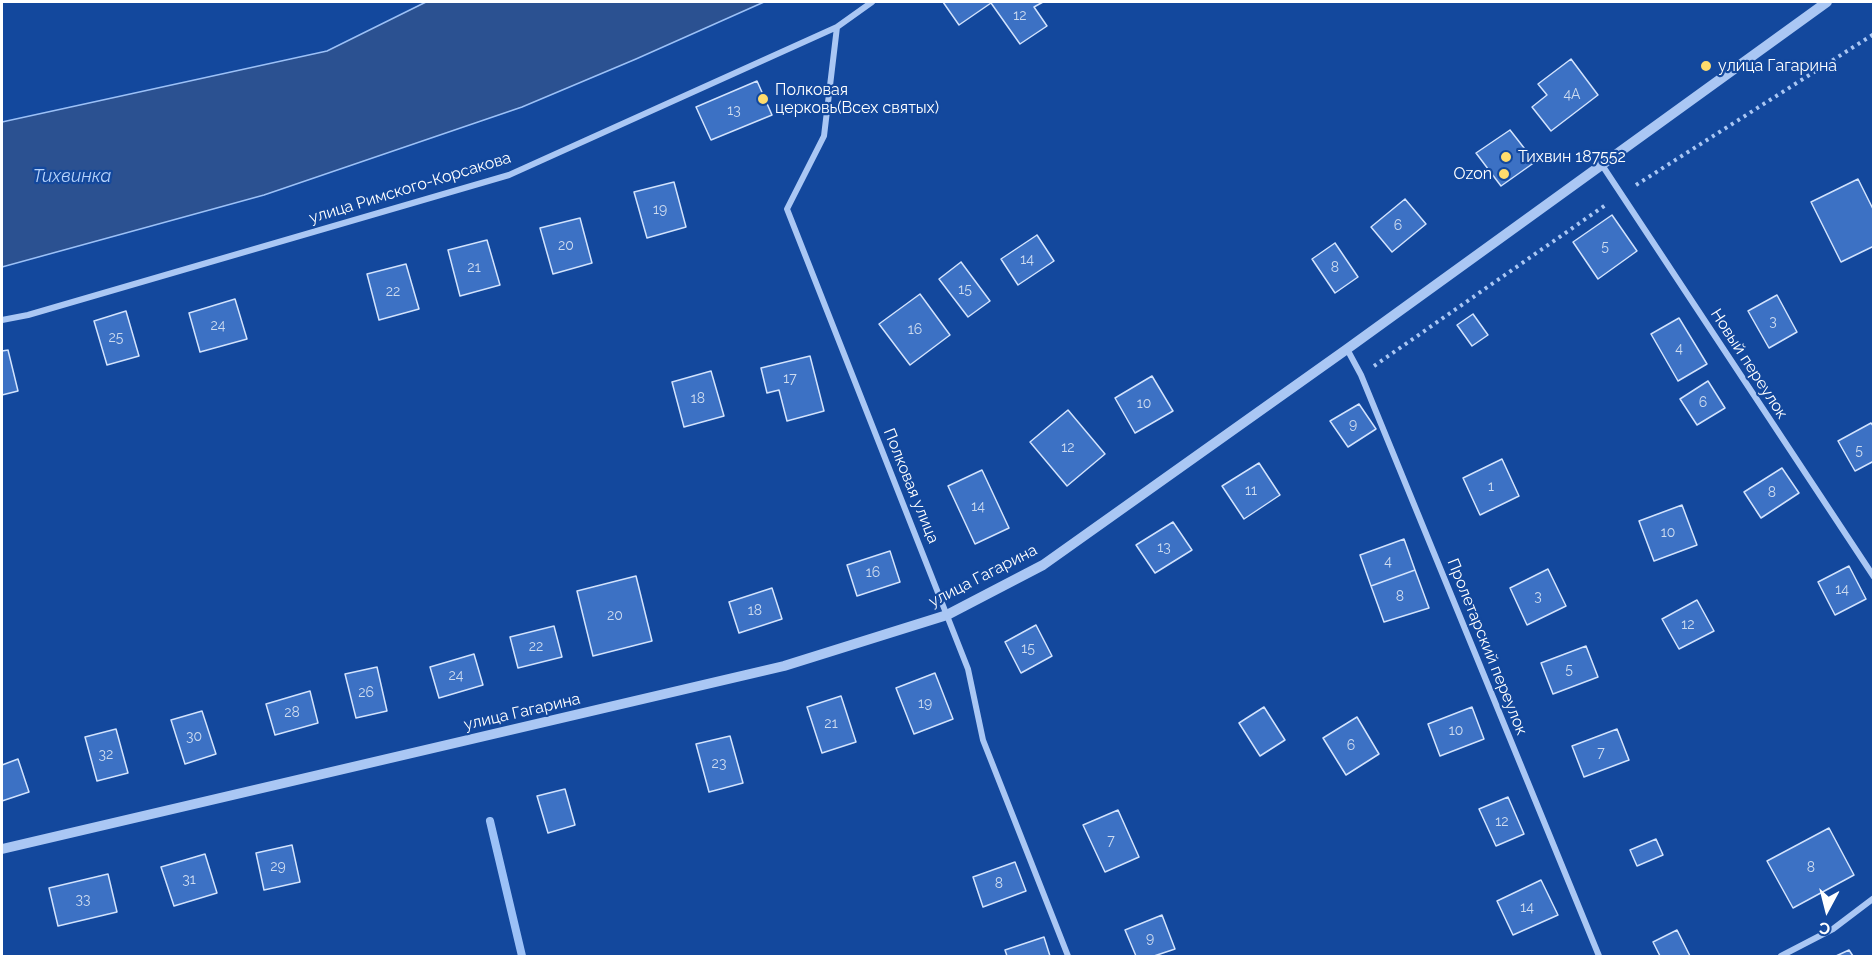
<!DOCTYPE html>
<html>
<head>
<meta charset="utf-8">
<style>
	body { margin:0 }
	#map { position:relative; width:1875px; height:958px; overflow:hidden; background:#13489d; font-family:Raleway,sans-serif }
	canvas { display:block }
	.frame { position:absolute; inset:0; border:3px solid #fff; pointer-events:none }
	.north { position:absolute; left:1797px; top:880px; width:60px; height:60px; -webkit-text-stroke:4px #13489d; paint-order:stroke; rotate:187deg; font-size:16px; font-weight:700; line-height:24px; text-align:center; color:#fff }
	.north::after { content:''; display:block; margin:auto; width:21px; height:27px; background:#fff; clip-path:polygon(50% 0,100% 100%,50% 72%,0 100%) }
</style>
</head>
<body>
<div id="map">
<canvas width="1875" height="958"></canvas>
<div class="frame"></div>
<div class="north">С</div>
</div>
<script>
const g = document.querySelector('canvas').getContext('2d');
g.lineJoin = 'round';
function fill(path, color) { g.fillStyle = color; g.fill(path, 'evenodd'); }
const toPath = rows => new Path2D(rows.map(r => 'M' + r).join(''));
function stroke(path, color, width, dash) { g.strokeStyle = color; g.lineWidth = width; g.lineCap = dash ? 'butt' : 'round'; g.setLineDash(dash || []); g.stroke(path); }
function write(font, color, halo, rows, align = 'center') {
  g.font = font + ' Raleway,sans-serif'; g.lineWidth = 4.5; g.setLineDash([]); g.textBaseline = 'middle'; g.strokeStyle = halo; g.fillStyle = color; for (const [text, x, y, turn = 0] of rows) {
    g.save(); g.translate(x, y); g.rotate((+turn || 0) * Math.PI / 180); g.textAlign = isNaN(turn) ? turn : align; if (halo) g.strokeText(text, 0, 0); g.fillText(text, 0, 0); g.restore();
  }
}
const water = toPath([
	[426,2,764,2,636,59,522,107,264,195,2,267,2,122,327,51,426,2]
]);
fill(water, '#2b5191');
stroke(water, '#9cc1f7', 1.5);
stroke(toPath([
	[490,821,522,956]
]), '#9cc1f7', 8);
const building = toPath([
	[943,2,1043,2,1034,7,1047,26,1020,44,991,3,959,25,943,2],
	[1571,59,1598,95,1551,131,1532,107,1547,95,1538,84,1571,59],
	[757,81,772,115,711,140,696,107,757,81],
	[1510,130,1535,162,1501,186,1476,153,1510,130],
	[1858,179,1874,211,1874,246,1841,262,1811,202,1858,179],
	[674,182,686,227,647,238,634,192,674,182],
	[1405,199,1426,224,1392,252,1371,227,1405,199],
	[1612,215,1637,251,1598,279,1573,242,1612,215],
	[580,218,592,263,553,274,540,228,580,218],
	[1037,235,1054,261,1018,285,1001,259,1037,235],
	[487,240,500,285,460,296,448,250,487,240],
	[1335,243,1358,277,1335,293,1312,259,1335,243],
	[961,262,990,301,968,317,939,279,961,262],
	[406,264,419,309,379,320,367,274,406,264],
	[920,294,950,335,910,365,879,324,920,294],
	[1777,295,1797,332,1769,348,1748,311,1777,295],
	[235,299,247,339,200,352,189,313,235,299],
	[126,311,139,356,107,365,94,321,126,311],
	[1473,314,1488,335,1472,346,1457,325,1473,314],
	[1679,318,1707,364,1678,381,1651,334,1679,318],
	[8,350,18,391,2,395,2,351,8,350],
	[810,356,824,411,787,421,779,390,767,393,761,368,810,356],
	[711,371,724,416,684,427,672,382,711,371],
	[1152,376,1173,411,1135,433,1115,398,1152,376],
	[1708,381,1725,408,1697,425,1680,399,1708,381],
	[1359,404,1376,429,1348,447,1330,421,1359,404],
	[1068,410,1105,454,1067,486,1030,442,1068,410],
	[1871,423,1874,427,1874,461,1855,471,1838,441,1871,423],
	[1502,459,1519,496,1480,515,1463,478,1502,459],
	[1259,463,1280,495,1244,519,1222,486,1259,463],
	[1782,468,1799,493,1761,518,1744,492,1782,468],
	[982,470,1009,528,975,544,948,486,982,470],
	[1682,505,1697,545,1654,561,1639,521,1682,505],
	[1173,522,1192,550,1155,573,1136,545,1173,522],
	[1404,539,1415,570,1371,586,1360,555,1404,539],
	[890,551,900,582,857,596,847,565,890,551],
	[1849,566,1866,599,1835,615,1818,582,1849,566],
	[1548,569,1566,606,1527,625,1510,588,1548,569],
	[1415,570,1429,608,1384,622,1371,586,1415,570],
	[636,576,652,641,593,656,577,591,636,576],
	[772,588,782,619,739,633,729,602,772,588],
	[1697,600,1714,631,1679,649,1662,619,1697,600],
	[1036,625,1052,656,1021,673,1005,642,1036,625],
	[554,626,562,657,518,668,510,637,554,626],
	[1586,646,1598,677,1553,694,1541,663,1586,646],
	[474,654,483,685,439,698,430,667,474,654],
	[377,667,387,711,356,718,345,674,377,667],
	[935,673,953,719,914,734,896,688,935,673],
	[310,691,318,723,275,735,266,704,310,691],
	[841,696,856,742,822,753,807,707,841,696],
	[1264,707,1285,740,1260,756,1239,723,1264,707],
	[1472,707,1484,739,1440,756,1428,724,1472,707],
	[202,711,216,754,185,764,171,720,202,711],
	[1357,717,1379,754,1346,775,1323,738,1357,717],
	[116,729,128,773,97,781,85,737,116,729],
	[1617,729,1629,760,1584,777,1572,746,1617,729],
	[730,736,743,783,709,792,696,744,730,736],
	[18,759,29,792,2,801,2,765,18,759],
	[565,789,575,825,548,833,537,796,565,789],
	[1508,797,1524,834,1496,846,1479,809,1508,797],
	[1118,810,1139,857,1105,872,1083,825,1118,810],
	[1829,828,1854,875,1793,908,1767,861,1829,828],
	[1656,839,1663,855,1637,866,1630,850,1656,839],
	[292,845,300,882,264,890,256,853,292,845],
	[205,854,217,893,174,906,161,867,205,854],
	[1015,862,1026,891,983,907,973,877,1015,862],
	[108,874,117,912,58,926,49,888,108,874],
	[1541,880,1558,915,1513,935,1497,901,1541,880],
	[1162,915,1175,949,1154,956,1136,956,1125,930,1162,915],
	[1677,930,1690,956,1660,956,1653,942,1677,930],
	[1044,937,1050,956,1007,956,1005,950,1044,937],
	[1849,950,1853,956,1836,956,1849,950]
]);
fill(building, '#3c71c4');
stroke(building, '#d2e3fd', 1.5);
stroke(toPath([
	[1873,2,1874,2],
	[1636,185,1874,34],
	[1374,366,1607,204]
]), '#aac7f4', 4, [3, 4.5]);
stroke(toPath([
	[837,27,824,136,787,209,968,669,983,740,1068,956],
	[1602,165,1874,577],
	[2,320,28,315,509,175,837,27,872,2],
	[1347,349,1361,375,1599,956],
	[1781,956,1833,929,1874,898]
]), '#aac7f4', 6);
stroke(toPath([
	[2,849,784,666,947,615,1043,565,1347,349,1827,2]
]), '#aac7f4', 10);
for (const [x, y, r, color] of [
	[1706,66,6,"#ffdc6c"],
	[763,99,6,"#ffdc6c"],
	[1506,157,6,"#ffdc6c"],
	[1504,174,6,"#ffdc6c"]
]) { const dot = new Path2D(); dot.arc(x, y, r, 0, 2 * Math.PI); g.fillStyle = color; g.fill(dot); stroke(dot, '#13489d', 2); }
write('14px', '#cedcf0', null, [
	["12",1020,16],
	["4А",1572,95],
	["13",734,111],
	["19",660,210],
	["6",1398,226],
	["20",566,246],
	["5",1605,247],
	["14",1027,260],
	["21",474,268],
	["8",1335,268],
	["15",965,290],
	["22",393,292],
	["3",1773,322],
	["24",218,326],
	["16",915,330],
	["25",116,338],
	["4",1679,349],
	["17",790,379],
	["18",698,399],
	["6",1703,403],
	["10",1144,404],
	["9",1353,425],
	["12",1068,448],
	["5",1859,451],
	["1",1491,487],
	["11",1251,491],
	["8",1772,493],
	["14",978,507],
	["10",1668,533],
	["13",1164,548],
	["4",1388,562],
	["16",873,573],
	["14",1842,590],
	["8",1400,597],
	["3",1538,597],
	["18",755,611],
	["20",615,616],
	["12",1688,625],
	["22",536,647],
	["15",1028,649],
	["5",1569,670],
	["24",456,676],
	["26",366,693],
	["19",925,704],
	["28",292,713],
	["21",831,724],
	["10",1456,731],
	["30",194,737],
	["6",1351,746],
	["7",1601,753],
	["32",106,755],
	["23",719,764],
	["12",1502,822],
	["7",1111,841],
	["29",278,867],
	["8",1811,868],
	["31",189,880],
	["8",999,884],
	["33",83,900],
	["14",1527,908],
	["9",1150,939]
]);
write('16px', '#fff', '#13489d', [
	["улица Гагарина",1718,66],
	["Полковая",775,90],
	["церковь(Всех святых)",775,108],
	["Тихвин 187552",1518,157],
	["Ozon",1492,174,"right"]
], 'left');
write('16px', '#fff', '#13489d', [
	["улица Римского-Корсакова",410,188,-17],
	["Новый переулок",1749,364,57],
	["Полковая улица",911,486,68],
	["улица Гагарина",983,576,-27],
	["Пролетарский переулок",1487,647,68],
	["улица Гагарина",522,712,-13]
]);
write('italic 18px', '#b6d2fa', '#13489d', [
	["Тихвинка",72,177]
]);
</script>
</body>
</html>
